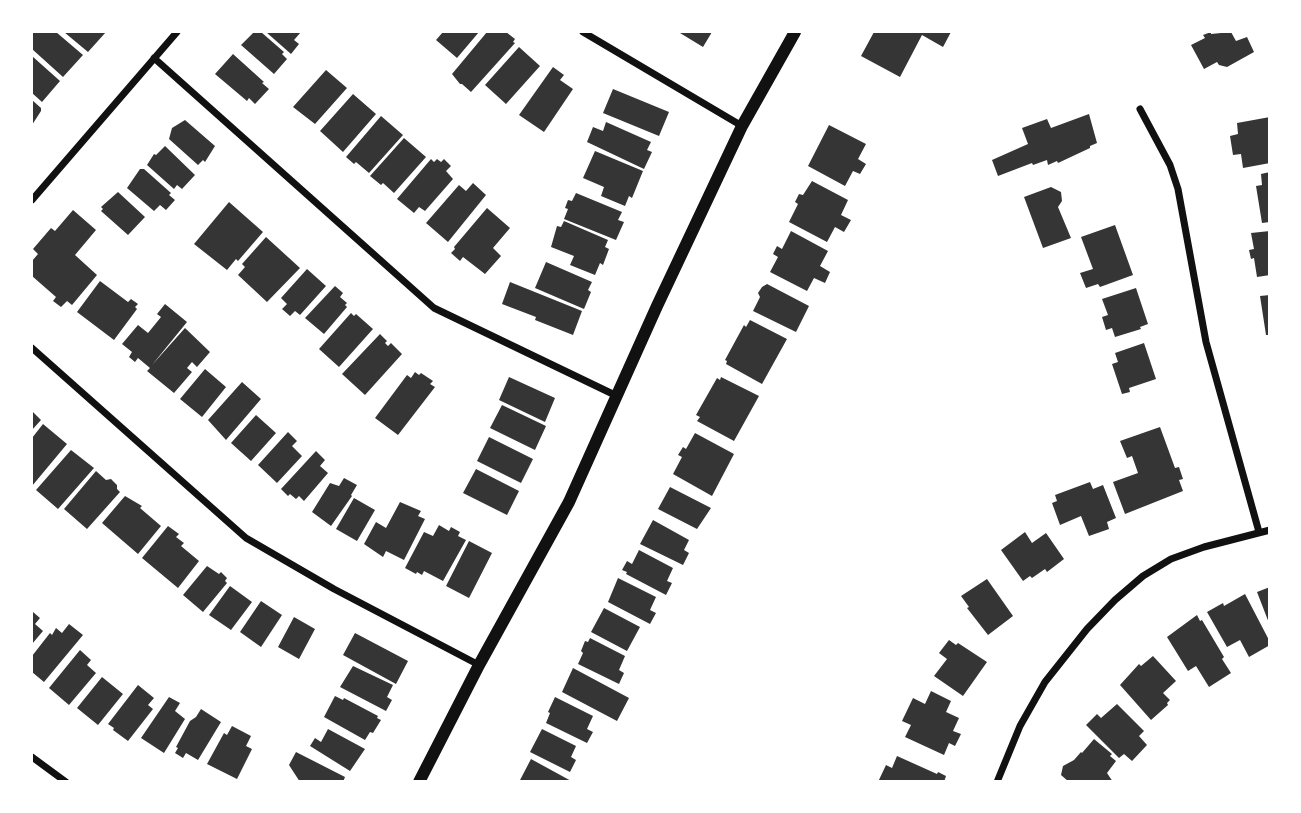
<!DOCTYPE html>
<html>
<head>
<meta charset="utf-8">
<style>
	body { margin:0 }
	#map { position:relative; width:1301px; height:813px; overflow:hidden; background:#fff; font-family:"Source Sans 3",sans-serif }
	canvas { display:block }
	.frame { position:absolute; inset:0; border:33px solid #fff; pointer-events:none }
</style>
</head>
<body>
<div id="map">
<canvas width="1301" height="813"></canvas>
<div class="frame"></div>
</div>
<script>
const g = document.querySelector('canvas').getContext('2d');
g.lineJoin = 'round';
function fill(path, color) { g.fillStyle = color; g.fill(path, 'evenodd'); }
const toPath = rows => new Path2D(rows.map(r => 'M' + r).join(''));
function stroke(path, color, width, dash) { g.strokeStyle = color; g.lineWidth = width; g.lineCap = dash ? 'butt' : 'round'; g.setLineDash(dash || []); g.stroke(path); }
fill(toPath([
	[33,32,56,32,83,55,63,77,32,49],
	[64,32,106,32,88,52],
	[254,32,261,32,284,52,282,54,287,59,274,74,241,45],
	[266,32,301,32,294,40,299,44,291,54],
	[443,32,479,32,457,58,436,40],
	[487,32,506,32,515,39,513,42,515,43,471,92,462,84,460,84,452,74],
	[681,32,712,32,703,47,680,33],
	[874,32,951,32,943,47,922,35,900,77,861,56],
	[1211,32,1211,34,1231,32,1236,41,1247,37,1254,52,1227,67,1219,65,1217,62,1204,69,1191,45,1205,38,1203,35],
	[519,47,540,66,506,104,485,85],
	[233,54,264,82,262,83,269,89,255,104,249,98,247,101,215,74],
	[32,56,60,81,42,102,32,93],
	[553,67,564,75,560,80,573,89,544,132,519,115],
	[326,70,347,88,315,124,293,107],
	[613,89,669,112,659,136,603,113],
	[353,94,376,114,343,152,320,131],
	[32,100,41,108,41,111,32,125],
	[1089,114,1097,143,1090,146,1090,148,1058,163,1057,161,1048,165,1047,160,1033,165,1032,163,998,176,992,160,1028,144,1022,128,1047,119,1051,128],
	[381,116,403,135,369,173,356,162,354,164,346,157],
	[1270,117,1270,163,1243,168,1241,154,1233,155,1230,136,1238,134,1237,123],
	[185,120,215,146,205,162,203,160,198,165,169,139,172,128],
	[606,122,651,142,647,150,652,152,644,169,587,142,593,127,603,131],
	[829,125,866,144,858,159,866,164,860,174,853,171,845,186,808,166],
	[404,138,426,157,394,193,383,183,381,185,370,176],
	[165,146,195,175,182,189,177,185,174,189,147,165,154,154,156,155],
	[595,151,643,171,632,198,629,196,625,206,601,196,604,187,583,178],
	[431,159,434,162,437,159,441,162,444,159,451,166,446,171,453,179,425,211,419,207,414,213,397,199],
	[140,169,144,169,171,193,169,195,175,200,166,210,160,205,154,211,127,188],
	[1270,172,1270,222,1262,223,1256,186,1262,185,1261,174],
	[812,181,848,200,841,215,851,220,844,232,835,227,827,242,789,222,798,204,795,202,799,194,803,195],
	[473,183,486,195,448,242,426,223,459,185,466,191],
	[1051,187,1061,192,1062,201,1058,207,1071,238,1043,248,1024,197],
	[118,192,145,217,128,235,101,211,103,209,101,207],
	[576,193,622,212,618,220,624,222,616,240,564,219,568,209,565,208,568,200,572,201],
	[229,202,263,232,238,261,236,259,227,270,194,244],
	[487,208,510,228,493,248,501,256,485,274,463,257,460,261,451,253,455,249,454,247],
	[73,210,96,230,75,255,97,275,72,305,67,301,61,307,53,301,56,297,32,276,32,261,38,254,33,249,51,228,55,231],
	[564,221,608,240,605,247,609,249,603,265,600,263,595,275,570,265,574,256,551,247,557,226,561,227],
	[1115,225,1133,275,1100,287,1098,284,1086,288,1080,273,1093,269,1081,237],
	[791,231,828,251,820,266,830,272,825,283,814,278,807,291,770,272,778,257,773,254,777,246,782,249],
	[1270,231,1270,275,1257,277,1254,258,1251,259,1249,250,1254,249,1251,233],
	[266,237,300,268,267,302,238,275,245,267,242,264],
	[546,262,592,282,588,290,591,292,584,309,535,288],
	[307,269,326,286,300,315,295,311,290,316,282,309,287,304,281,298],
	[100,281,128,302,131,299,138,304,135,307,137,309,114,340,77,312],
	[510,282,582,311,573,335,535,320,536,317,502,304],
	[767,284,809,306,796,332,753,311,760,297,758,293,762,287],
	[335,286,343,293,340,297,347,303,345,305,347,307,324,334,305,318],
	[1136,288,1148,324,1140,327,1141,329,1115,337,1112,328,1106,330,1102,317,1108,315,1102,299],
	[1270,295,1270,335,1266,335,1260,296],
	[165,304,187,322,152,365,185,328,210,352,197,367,192,362,187,368,192,372,174,393,147,371,150,368,138,358,135,362,129,357,132,352,122,344,138,325,148,333,161,317,157,314],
	[351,313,354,316,356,314,373,329,339,367,319,349],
	[750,320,787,339,762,384,726,364,727,361,725,360,744,325,746,327],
	[380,334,387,341,385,343,388,346,391,343,402,354,365,395,342,374],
	[1144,343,1156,379,1129,388,1130,392,1122,394,1112,364,1118,362,1115,353],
	[205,369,226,387,202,417,180,399],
	[415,372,419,375,421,373,433,381,430,384,435,387,398,435,375,418,407,375,411,378],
	[509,377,555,398,545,422,499,400],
	[721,377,759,396,734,441,697,421,700,417,696,415,717,378,720,380],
	[242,382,261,399,226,440,208,420],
	[502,405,546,426,535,450,490,428],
	[32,411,41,420,32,430],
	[256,415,276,433,251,461,231,443],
	[43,424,67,444,32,486,32,438],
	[1160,427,1175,468,1179,467,1183,479,1179,480,1183,491,1125,514,1113,482,1138,473,1132,456,1127,458,1120,441],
	[288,432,297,441,292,446,302,456,277,483,258,465],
	[695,433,734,454,712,496,673,474,682,457,678,455,683,447,686,449],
	[489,437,533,459,521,483,477,461],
	[71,450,94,468,58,509,36,490],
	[316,451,325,460,320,466,328,473,304,501,299,496,296,499,290,494,288,496,281,489],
	[476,469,519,491,507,515,463,493],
	[96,471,106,480,111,479,117,485,117,489,120,492,87,529,64,509],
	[344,478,357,485,351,495,352,496,331,526,312,512,330,483,339,486],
	[1090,482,1093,489,1103,485,1116,518,1107,522,1109,529,1089,536,1081,516,1060,525,1052,503,1057,501,1055,495],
	[670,487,711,508,697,529,658,509],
	[125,496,142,506,140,508,161,526,138,554,102,523],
	[354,498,375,510,357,541,336,529],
	[400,502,421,511,418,516,425,519,404,560,386,551,383,557,364,544,376,522,386,528],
	[653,520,689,540,684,550,689,553,683,565,640,544],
	[439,525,449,531,451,527,460,532,458,536,466,540,443,581,424,571,422,575,417,572,416,574,405,568,424,532,433,536],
	[168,526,179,534,176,537,184,543,181,546,199,561,178,588,142,558],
	[1025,532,1032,543,1046,533,1064,559,1047,572,1045,569,1032,578,1030,576,1023,581,1001,550],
	[469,541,492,553,469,598,446,586],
	[639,550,673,568,667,581,672,583,666,595,626,574,627,572,622,570,627,561,632,564],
	[207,566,219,574,221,572,227,578,225,581,227,583,203,612,183,595],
	[618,578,656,597,650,610,656,613,650,624,608,602],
	[987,579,1013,616,988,635,967,608,969,607,961,596],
	[230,586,252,602,231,630,209,615],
	[1270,587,1270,622,1269,623,1257,592],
	[1245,594,1270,642,1270,645,1249,657,1240,640,1227,647,1207,612,1223,603,1224,606],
	[261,601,282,615,261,647,240,632],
	[604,608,640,627,627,651,591,632],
	[33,612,40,618,35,624,43,631,32,644],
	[1197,615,1200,621,1202,620,1224,657,1222,659,1231,673,1209,687,1196,666,1188,671,1167,637],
	[294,617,315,629,299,659,278,647],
	[69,624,83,635,44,682,32,672,32,656,50,633,52,635,56,628,62,633],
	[355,633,408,661,396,684,343,655],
	[590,638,625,656,619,670,624,673,619,684,578,664,583,653,581,651,585,641,588,642],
	[949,640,956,645,958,643,987,662,963,696,934,676,947,659,939,653],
	[80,650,91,660,87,665,96,673,69,705,49,688],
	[1153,656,1176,681,1163,693,1170,700,1167,703,1168,705,1151,720,1120,685,1139,664,1141,666],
	[353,666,393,685,387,697,392,700,386,711,340,687],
	[573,668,629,698,617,721,562,692],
	[102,677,123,694,98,725,77,708],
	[138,685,154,698,148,705,153,709,128,741,113,730,114,728,108,724],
	[931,691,951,701,946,712,959,718,953,731,961,734,955,746,949,743,944,755,905,737,911,725,902,721,913,698,925,704],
	[335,696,343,700,344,698,378,716,377,718,381,720,373,733,370,732,365,740,324,717],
	[169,697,180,703,175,711,185,719,164,753,141,738],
	[555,697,593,716,587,729,593,732,587,743,546,723,550,713,548,712],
	[1117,704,1144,731,1139,736,1147,745,1132,761,1124,754,1119,758,1086,725,1097,714,1101,718],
	[201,709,221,722,198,760,186,753,183,758,175,753,178,748,176,747,190,721,196,717],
	[232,726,251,736,246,746,252,749,237,779,207,764,224,733,227,735],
	[328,729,365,749,350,771,310,746,315,738,321,742],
	[542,729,576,746,571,757,576,760,570,772,530,752],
	[1094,739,1112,754,1110,756,1116,761,1107,773,1113,782,1069,782,1061,775,1063,766,1074,760,1081,752,1082,753],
	[296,752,345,777,343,782,300,782,289,765],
	[897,756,937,774,938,772,946,776,944,782,878,782,886,765,892,768],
	[531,759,573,782,519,782]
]), '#353535');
stroke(toPath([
	[583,32,742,126],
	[154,58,434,308,617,396],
	[1140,109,1170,165,1178,189,1206,342,1259,532],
	[32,200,177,32],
	[32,348,246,538,334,589,479,665],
	[32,757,66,782],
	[997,782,1020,726,1045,682,1087,629,1115,600,1143,576,1171,559,1204,547,1270,530]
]), '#111', 7);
stroke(toPath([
	[419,782,479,665,569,502,657,306,742,126,795,32]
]), '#111', 12);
</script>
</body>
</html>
